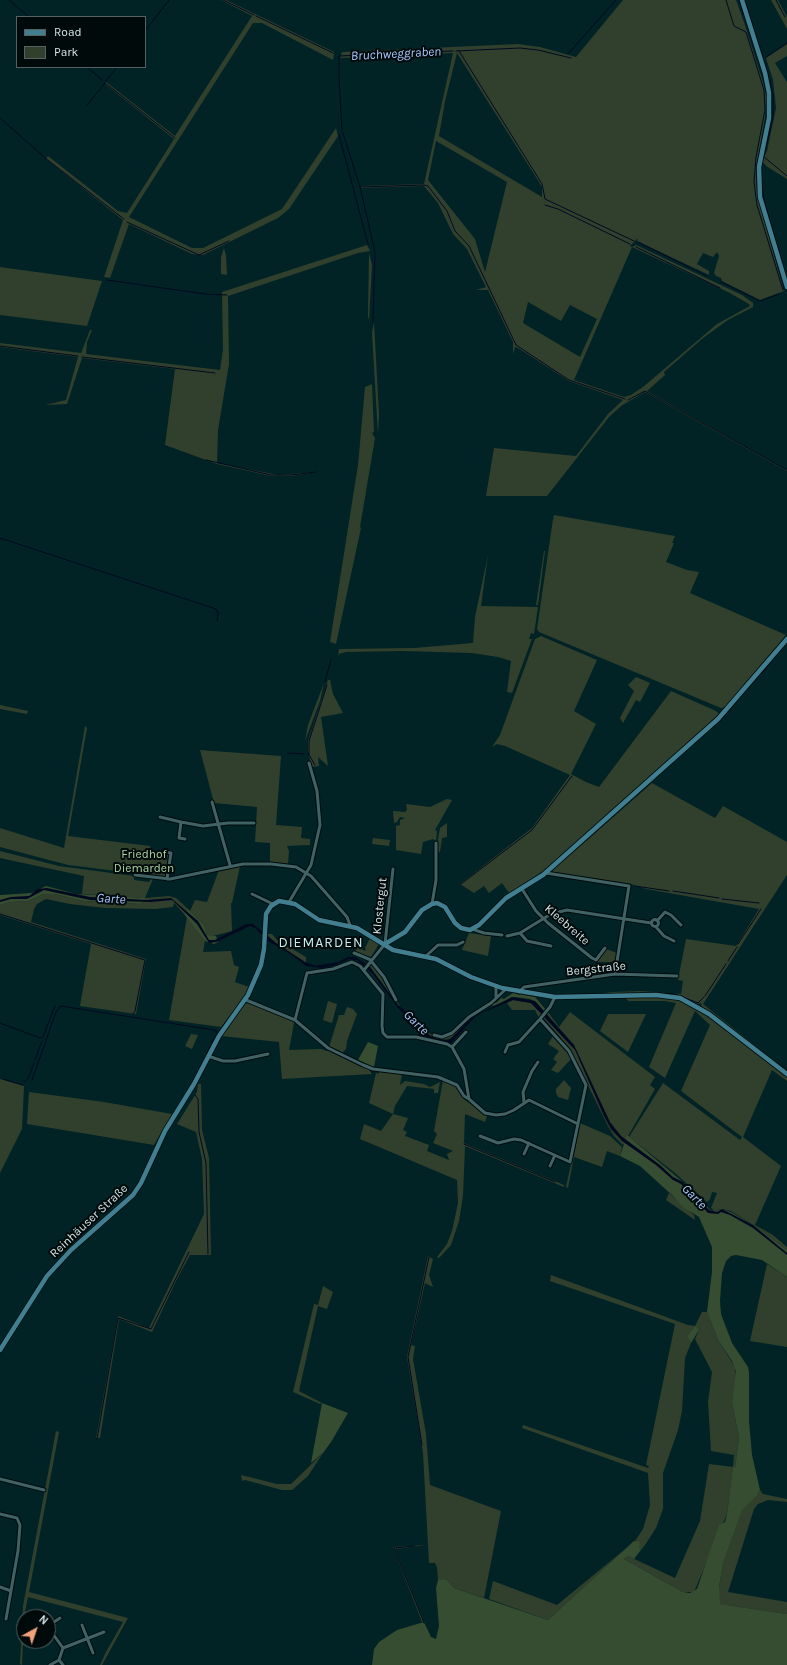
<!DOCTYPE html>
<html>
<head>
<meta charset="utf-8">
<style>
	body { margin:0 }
	#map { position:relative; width:787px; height:1665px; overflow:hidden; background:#012325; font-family:Karla,sans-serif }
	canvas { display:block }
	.legend { position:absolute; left:16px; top:16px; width:130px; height:52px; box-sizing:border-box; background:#010a0b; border:1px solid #556263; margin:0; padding:5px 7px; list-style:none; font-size:12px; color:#d4e6e7 }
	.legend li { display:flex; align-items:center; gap:8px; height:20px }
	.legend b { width:20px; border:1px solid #556263 }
	.north { position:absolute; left:16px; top:1609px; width:40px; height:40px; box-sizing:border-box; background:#010a0b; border:1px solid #556263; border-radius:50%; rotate:40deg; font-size:11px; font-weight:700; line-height:16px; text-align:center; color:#d4e6e7 }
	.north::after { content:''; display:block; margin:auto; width:14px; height:18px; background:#f0a27a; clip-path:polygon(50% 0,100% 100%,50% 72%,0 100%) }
</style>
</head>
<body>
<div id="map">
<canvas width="787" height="1665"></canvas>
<ul class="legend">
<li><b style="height:5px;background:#417e90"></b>Road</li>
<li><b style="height:11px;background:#30402c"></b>Park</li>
</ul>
<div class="north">N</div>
</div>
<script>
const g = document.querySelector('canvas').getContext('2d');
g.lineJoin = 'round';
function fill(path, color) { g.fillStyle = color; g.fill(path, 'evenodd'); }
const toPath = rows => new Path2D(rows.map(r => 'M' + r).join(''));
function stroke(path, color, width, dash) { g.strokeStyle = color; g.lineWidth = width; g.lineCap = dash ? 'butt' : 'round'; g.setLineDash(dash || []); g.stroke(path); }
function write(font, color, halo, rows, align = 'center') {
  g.font = font + ' Karla,sans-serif'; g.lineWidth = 4; g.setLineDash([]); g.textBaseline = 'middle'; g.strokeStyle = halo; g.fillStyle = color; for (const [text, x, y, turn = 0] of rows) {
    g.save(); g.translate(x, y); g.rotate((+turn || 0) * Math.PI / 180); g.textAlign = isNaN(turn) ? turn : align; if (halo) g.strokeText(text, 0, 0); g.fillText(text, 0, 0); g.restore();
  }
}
fill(toPath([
	[221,0,226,0,330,50,334,52,333,60,262,23,253,23,129,217,192,248,203,248,282,209,336,128,338,136,289,209,278,218,203,255,192,254,129,224,110,278,104,277,123,220,46,159,48,156,118,211,127,213,174,139,105,84,106,82,175,136,252,16],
	[623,0,736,0,745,25,763,82,766,96,765,118,756,167,757,195,784,291,760,300,722,281,721,278,716,276,714,273,719,256,717,252,713,257,703,253,697,264,709,271,709,275,637,241,638,238,630,246,632,247,636,245,742,295,753,303,753,307,728,320,703,338,664,372,665,375,647,391,787,470,787,471,645,392,621,406,609,417,547,496,486,496,494,448,576,456,608,414,623,400,569,381,518,348,515,347,513,354,513,342,488,290,476,290,486,287,467,249,453,234,438,203,424,186,361,188,361,186,424,184,453,53,340,58,342,52,518,44,540,47,576,57],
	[457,53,539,182,542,187,542,197,439,136,445,101],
	[436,141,507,182,485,272,475,239,428,180],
	[632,247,728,292,749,304,750,306,717,324,643,387,631,395,624,397,574,380],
	[528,302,561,321,570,305,597,319,580,357,523,323],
	[771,0,778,0,787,17,787,29],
	[787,44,787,56,775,63,787,82,787,179,766,166,762,161,767,151,776,108,773,80,766,58],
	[367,245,370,251,358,253,228,296,229,364,218,430,217,463,278,475,317,472,291,476,271,476,217,464,165,445,175,369,82,358,67,404,45,405,66,400,78,357,0,347,0,343,81,353,90,330,92,330,87,342,86,354,220,370,223,350,222,292],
	[224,248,226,256,227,275,221,274,221,257],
	[369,253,372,265,369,320,368,317],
	[0,267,102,281,87,326,0,315],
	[374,322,379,414,378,435,372,333],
	[372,384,374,432,372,433,375,438,360,527,361,528,336,644,330,642,358,465,365,387],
	[554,515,675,536,672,543,674,543,666,562,687,570,699,572,690,593,786,635,725,707,721,708,539,632,537,629,553,519,555,519,553,518],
	[544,551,545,551,538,605,536,605],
	[488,555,481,606,538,607,534,634,531,633,529,639,532,639,512,693,507,692,511,661,498,657,472,653,402,651,346,652,339,654,338,657,339,649,414,648,473,643,475,617],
	[541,636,597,660,574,711,596,724,571,774,586,782,599,787,671,691,716,711,719,714,543,871,509,893,502,883,489,893,484,886,474,893,460,884,532,828,570,775,505,746,497,744,492,747,500,735,535,639],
	[636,677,650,683,640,702,636,700,623,723,620,718,634,691,628,685],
	[328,680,330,680,333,694,343,713,321,717,328,766,318,757,319,766,312,767,308,752,308,741],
	[324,683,320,701,305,741,308,725],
	[0,705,28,711,27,714,0,709],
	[85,726,87,728,68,836,150,846,150,850,168,854,165,877,68,865,0,847,0,828,64,848],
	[200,750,281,756,276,825,302,827,301,838,310,839,310,845,287,846,289,851,288,864,270,862,270,843,255,842,257,807,214,803],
	[652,783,715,818,723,806,787,842,787,875,703,1004,787,1071,787,1073,702,1007,701,1003,697,1004,681,997,605,994,605,993,613,992,640,991,681,994,683,981,678,980,686,939,736,946,759,909,646,889,631,884,553,872,552,871],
	[447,799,452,800,435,830,437,831,436,841,433,839,423,842,421,854,396,850,396,826,400,825,400,820,405,818,400,817,397,822,394,823,393,811,405,812,407,810,406,804,430,807],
	[447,823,447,837,442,838,440,852,436,851,440,828],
	[373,838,390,840,389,846,372,844],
	[0,851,59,866,134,876,134,880,149,882,151,879,153,879,145,898,169,896,176,898,188,909,184,914,174,903,173,907,155,909,105,908,70,904,46,899,37,904,34,909,31,922,146,959,136,1014,80,1006,91,944,0,915,0,905,10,902,28,901,44,894,54,894,84,901,141,904,144,898,82,894,84,876,0,858],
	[240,866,232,903,231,903,232,931,213,936,207,935,204,925,190,911,195,900,207,902,219,870],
	[187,917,205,941,203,952,231,951,234,965,239,967,235,982,249,987,243,999,221,1027,169,1020],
	[469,933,491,936,488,956,462,950],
	[268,934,272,934,277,940,306,957,306,963,276,943,268,936],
	[370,938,379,944,371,957,355,952,358,947,365,951,366,949,365,948],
	[606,949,617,953,615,962,597,962],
	[370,964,380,973,401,1008,419,1021,430,1034,444,1037,460,1028,454,1037,445,1040,432,1037,426,1033,415,1019,403,1010,398,1005,369,965],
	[655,997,678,999,701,1010,787,1076,787,1081,772,1070,743,1137,781,1166,755,1225,773,1235,787,1247,787,1250,755,1226,731,1211,722,1209,715,1211,711,1208,717,1193,712,1192,710,1199,707,1202,675,1173,629,1137,663,1083,740,1140,742,1137,681,1091,710,1025,695,1011,665,1078,649,1067,676,1003,665,1001,628,1001,626,998],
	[513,1000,531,1003,543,1014,539,1018,535,1010,512,1010,507,1003],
	[328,1001,337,1004,332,1023,323,1020],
	[248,1003,293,1020,294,1023,289,1050,321,1049,327,1051,328,1050,371,1070,372,1074,282,1079,279,1042,221,1036,245,1004],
	[347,1007,353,1009,357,1014,347,1041,346,1049,343,1052,343,1055,329,1047,339,1015,344,1015],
	[548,1012,559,1027,570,1012,655,1077,650,1085,655,1089,623,1145,614,1136,608,1126,570,1049,543,1017],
	[608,1014,646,1014,628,1052,600,1031],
	[191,1034,198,1035,192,1049,185,1046],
	[553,1036,572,1058,558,1073,551,1070,557,1062,553,1059,559,1051,548,1044],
	[380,1071,402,1074,400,1085,405,1081,424,1084,430,1087,440,1082,438,1093,434,1093,434,1089,407,1086,395,1106,393,1114,408,1118,403,1130,407,1132,405,1136,429,1145,427,1151,449,1160,447,1154,453,1151,433,1143,437,1134,434,1131,443,1080,457,1087,464,1099,487,1116,485,1122,465,1114,464,1143,564,1185,564,1187,465,1146,463,1196,459,1221,451,1245,439,1258,437,1257,447,1244,452,1231,458,1203,457,1180,360,1139,364,1124,381,1131,393,1114,369,1103,376,1073,378,1074],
	[0,1079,24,1086,22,1129,0,1173],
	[564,1080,571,1088,568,1100,558,1097,556,1093,556,1089],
	[198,1084,201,1084,202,1130,209,1158,211,1255,190,1255,177,1279,152,1332,119,1319,100,1438,96,1438,118,1316,149,1328,204,1214,202,1159,196,1132,177,1124,197,1092],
	[29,1092,104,1102,172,1114,154,1145,27,1124],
	[580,1123,610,1136,622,1147,620,1156,607,1151,602,1167,574,1157,568,1188,566,1187],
	[669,1193,694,1215,695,1220,666,1200],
	[428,1256,433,1259,429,1275,433,1287,425,1283,411,1345,415,1346,413,1359,426,1434,430,1485,501,1511,484,1598,454,1588,447,1580,438,1580,437,1567,435,1563,429,1563,428,1545,395,1549,424,1622,422,1622,393,1547,428,1545,423,1453,407,1357],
	[767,1264,787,1277,787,1347,750,1341],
	[551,1275,688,1325,695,1326,702,1312,707,1312,718,1340,735,1367,736,1376,732,1403,739,1437,735,1468,733,1468,727,1514,694,1592,683,1592,624,1559,628,1556,675,1578,700,1521,709,1464,733,1467,734,1455,711,1451,708,1402,712,1372,695,1339,699,1330,687,1337,691,1343,685,1358,682,1411,678,1430,663,1473,663,1509,656,1528,645,1545,641,1550,634,1541,548,1620,489,1599,493,1581,557,1605,635,1541,643,1529,650,1505,648,1473,522,1428,523,1425,648,1468,649,1466,646,1465,675,1324,550,1281],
	[323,1286,333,1292,327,1309,318,1306,299,1391,322,1403,320,1404,293,1392,314,1304,318,1305],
	[56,1431,59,1432,29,1592,128,1618,102,1665,100,1665,106,1652,123,1622,28,1597,24,1617,22,1665,20,1664,23,1606],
	[323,1453,308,1476,292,1490,282,1490,245,1480,242,1481,241,1475,277,1484,291,1484],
	[760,1490,763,1494,787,1499,787,1502,768,1500,758,1504,754,1509,728,1592,787,1602,787,1614,719,1604,719,1587,723,1564,742,1509,757,1496]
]), '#30402c');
fill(toPath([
	[46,886,76,894,145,898,141,904,84,901,54,894,44,894,28,901,10,902,0,905,0,895,32,893],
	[188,909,204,925,207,935,216,936,218,942,214,944,205,941,184,914],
	[513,993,535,997,546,1010,544,1012,537,1003,530,999,515,997,493,1006,491,1004,494,1002,496,1003,501,998,504,999],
	[368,1042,378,1046,374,1067,358,1060],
	[627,1135,696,1193,710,1210,716,1211,722,1209,731,1212,755,1226,787,1250,787,1277,762,1260,736,1255,731,1256,726,1261,722,1273,720,1301,721,1314,732,1343,748,1367,749,1373,749,1421,752,1455,760,1490,757,1496,742,1510,723,1564,719,1587,720,1604,787,1614,787,1665,372,1665,374,1649,379,1642,397,1630,424,1622,431,1637,436,1639,439,1626,436,1588,438,1580,447,1580,454,1588,548,1620,634,1541,640,1542,639,1547,641,1550,634,1559,628,1556,624,1559,683,1592,690,1593,697,1589,719,1525,725,1522,727,1514,733,1467,735,1468,739,1437,732,1403,736,1371,732,1361,718,1340,707,1312,712,1272,712,1247,699,1217,683,1207,673,1196,640,1166,620,1156],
	[695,1326,699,1330,691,1343,687,1337],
	[322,1403,348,1413,331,1442,323,1453,311,1463]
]), '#364d31');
fill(toPath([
	[47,888,90,897,147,900,171,898,198,921,209,940,215,940,246,924,253,924,276,943,305,962,315,966,338,962,348,957,355,957,369,966,398,1005,415,1019,426,1033,436,1039,449,1040,473,1017,512,997,535,1001,574,1045,610,1122,621,1136,660,1165,673,1177,683,1182,709,1210,717,1212,722,1209,753,1225,787,1253,787,1255,753,1228,730,1215,721,1212,718,1214,708,1213,681,1184,673,1180,656,1165,622,1141,611,1129,604,1116,575,1050,531,1003,513,1000,484,1012,475,1017,451,1043,432,1040,421,1033,414,1023,399,1009,373,974,357,960,349,959,336,965,321,968,306,966,292,955,268,941,255,928,250,926,216,942,209,943,197,924,172,900,151,902,90,900,44,890,27,899,11,899,0,902,0,900,11,897,29,896,38,889]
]), '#010921');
stroke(toPath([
	[9,0,29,17],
	[223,0,254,15],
	[726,0,734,26,746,32,764,90,765,110,756,157,754,182,757,205,783,290],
	[739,0,743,14],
	[745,0,759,45],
	[776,0,785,17],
	[256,16,333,53],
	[145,31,169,0],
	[760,47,763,57],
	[456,51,520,48,538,50,571,58],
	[459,51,542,184,545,199,634,241],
	[568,54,616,0],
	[766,57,787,43],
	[339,61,339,56,453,51],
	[764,61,769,76],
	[339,63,339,76],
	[87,67,102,80],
	[339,78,342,130],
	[105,82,117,67],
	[87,105,105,83,175,138],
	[0,118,43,156],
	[343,133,360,187,375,252,373,322],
	[339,135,368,244],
	[764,157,787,176],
	[45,158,124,219],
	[762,164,773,118,773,96,770,80],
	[761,173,762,168],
	[360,187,424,185,428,186,447,211,455,231,469,246,516,345,569,380,625,399],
	[762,188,765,204,787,278],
	[545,205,558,209,630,244],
	[127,222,199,255,229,241],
	[638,242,707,276],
	[636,247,720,288],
	[107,280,205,294,227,295],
	[721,282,760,301,779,294],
	[0,346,78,356],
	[82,357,215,373],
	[628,400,645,391,787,470],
	[206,460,271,475,291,475,316,472],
	[0,538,216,609,218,613,217,621],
	[778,654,787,643],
	[761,674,776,656],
	[325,681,331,660],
	[752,684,759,676],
	[727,713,749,687],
	[706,733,725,716],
	[288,753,304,754],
	[308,753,315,765],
	[309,754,309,741,327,685],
	[662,772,671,764],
	[642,790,660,774],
	[626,804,640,792],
	[570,854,601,827],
	[461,884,532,830,572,776],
	[635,886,669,891],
	[673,891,719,898],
	[722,899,759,903],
	[0,914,145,960,135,1011,133,1014],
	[738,944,761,909],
	[728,961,737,947],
	[659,993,675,994,698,1003,704,997],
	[705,996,726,964],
	[0,1023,40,1038,43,1037,55,1006],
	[211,1044,215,1036],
	[207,1053,210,1046],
	[35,1060,42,1041],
	[370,1070,372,1073],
	[3,1079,23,1085],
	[32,1080,56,1012,61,1006,214,1030,217,1032,216,1034],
	[24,1082,28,1079,34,1063],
	[195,1095,198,1099,199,1132,206,1163,208,1254],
	[464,1144,555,1182],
	[574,1151,579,1128],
	[97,1439,118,1318,151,1329,189,1252],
	[422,1445,408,1357,429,1257],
	[415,1546,394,1548,424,1623]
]), '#010921', 1);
const street = toPath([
	[212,802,230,865],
	[160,817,181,822],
	[185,839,179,838,181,822,203,826,228,823,254,823],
	[166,852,171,853,167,879],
	[546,873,629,886,615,974],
	[135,875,170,879,243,864,271,864,296,867,311,876,347,917,350,925],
	[522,889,536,911,548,923,592,958,596,960,605,948],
	[252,894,273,904],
	[289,902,311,865,320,825,317,791,309,763],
	[432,904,436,880,436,843],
	'651.5 923a3.5 3.5 0 1 1 7 0a3.5 3.5 0 1 1-7 0Z',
	[657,921,665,912,671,915,681,925],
	[656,927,664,936,674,941],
	[472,929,484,933,502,935],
	[520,933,527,941,551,946],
	[507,936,520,933,551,914,567,910,651,923],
	[354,953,371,960],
	[426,956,438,945,457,945,463,942],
	[371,961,384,977,396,1000],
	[364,970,385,944,393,869],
	[496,987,496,998],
	[519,992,524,987,615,974,677,976],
	[246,1000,295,1020,328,1048,363,1065,373,1069,438,1077,457,1085,464,1096,469,1099],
	[295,1020,307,973,333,969,352,962,360,966,383,994,382,1026,383,1033,387,1037,416,1037,447,1044,452,1047,466,1032],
	[434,1035,442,1037,452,1033,469,1017,491,1003,506,989],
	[452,1047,464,1069,469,1099,485,1113,496,1115,505,1114,514,1110,529,1100,578,1124],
	[505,1052,508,1045,519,1042,540,1019],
	[208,1056,223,1061,235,1061,268,1054],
	[524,1102,523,1092,532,1071,538,1062],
	[480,1136,498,1143,514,1139,521,1140,570,1162,586,1085,569,1051,540,1019,550,1007,555,997],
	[524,1154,529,1143],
	[550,1166,555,1155],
	[0,1479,44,1490],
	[0,1514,17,1518,20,1525,18,1551,6,1619],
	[0,1587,11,1591],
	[82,1625,93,1653],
	[48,1626,60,1618],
	[48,1627,63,1648],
	[34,1646,42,1641],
	[59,1660,63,1665],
	[50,1665,59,1660,63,1648,104,1632]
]);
const secondary = toPath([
	[742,0,765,73,769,93,769,118,759,167,760,197,787,287],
	[385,944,405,932,422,910,432,904,437,903,445,907,455,923,461,928,470,930,479,925,506,898,543,875,718,719,787,639],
	[0,1350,47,1276,71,1250,133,1195,141,1183,165,1131,194,1084,219,1036,248,995,261,965,264,949,266,914,271,906,279,901,295,904,319,920,357,928,393,950,436,959,471,977,502,988,555,997,656,995,680,998,709,1014,787,1074]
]);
stroke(street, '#000b0d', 5);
stroke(secondary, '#000b0d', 6);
stroke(street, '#416264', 3);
stroke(secondary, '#417e90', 4.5);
write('12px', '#acd5a2', '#010a0b', [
	["Friedhof",144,855],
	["Diemarden",144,869]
]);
write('12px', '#d4e6e7', '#010a0b', [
	["Klostergut",380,906,-84],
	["Kleebreite",567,925,41],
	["Bergstraße",596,969,-6],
	["Reinhäuser Straße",89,1221,-43]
]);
write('italic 13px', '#abc9ff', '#010a0b', [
	["Bruchweggraben",396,54,-3],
	["Garte",111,899,4],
	["Garte",416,1023,44],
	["Garte",694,1197,46]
]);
g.letterSpacing = '1px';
write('14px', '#c7ecee', '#010a0b', [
	["DIEMARDEN",321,943]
]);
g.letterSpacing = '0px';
</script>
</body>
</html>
